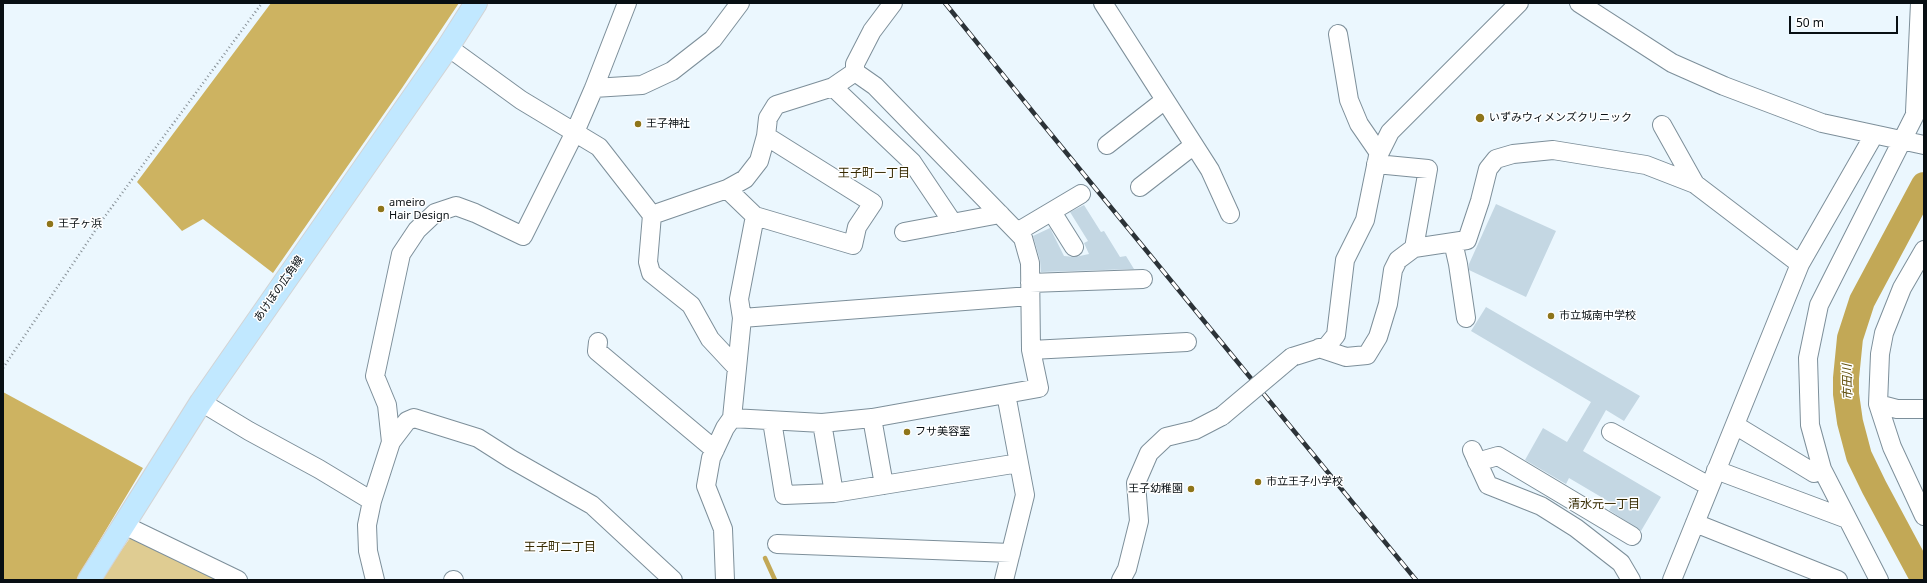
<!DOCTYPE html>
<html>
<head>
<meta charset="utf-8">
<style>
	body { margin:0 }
	#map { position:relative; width:1927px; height:583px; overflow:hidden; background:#ebf7fe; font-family:"Noto Sans",sans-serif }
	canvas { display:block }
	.frame { position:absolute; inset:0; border:4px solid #080f13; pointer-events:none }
	.scale { position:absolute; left:1789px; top:16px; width:109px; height:18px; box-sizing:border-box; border:2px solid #080f13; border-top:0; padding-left:5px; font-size:12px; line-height:14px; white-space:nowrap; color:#080f13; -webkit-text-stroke:3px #fff; paint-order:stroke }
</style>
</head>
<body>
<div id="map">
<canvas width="1927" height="583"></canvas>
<div class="frame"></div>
<div class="scale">50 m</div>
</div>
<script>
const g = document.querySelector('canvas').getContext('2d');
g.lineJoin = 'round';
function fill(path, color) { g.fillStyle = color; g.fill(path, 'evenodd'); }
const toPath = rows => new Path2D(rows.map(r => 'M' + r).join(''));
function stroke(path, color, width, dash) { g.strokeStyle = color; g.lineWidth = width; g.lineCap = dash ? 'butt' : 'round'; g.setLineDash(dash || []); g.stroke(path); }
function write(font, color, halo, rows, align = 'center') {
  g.font = font + ' "Noto Sans","Noto Sans JP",sans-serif'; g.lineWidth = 3; g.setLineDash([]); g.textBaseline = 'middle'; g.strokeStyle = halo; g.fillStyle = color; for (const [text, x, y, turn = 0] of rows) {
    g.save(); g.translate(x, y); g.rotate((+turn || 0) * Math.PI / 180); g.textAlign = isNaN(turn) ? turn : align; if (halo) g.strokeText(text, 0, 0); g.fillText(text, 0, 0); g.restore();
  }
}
fill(toPath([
	[130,538,227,580,100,580]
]), '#dfcc92');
fill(toPath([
	[271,3,459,3,402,88,273,273,203,219,182,231,137,182],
	[3,392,143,468,76,580,3,580]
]), '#cdb361');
stroke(toPath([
	[765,558,775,580]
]), '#c2a856', 4.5);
stroke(toPath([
	[1924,580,1874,487,1859,456,1850,422,1846,394,1846,378,1850,338,1862,301,1924,185]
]), '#c2a856', 26);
fill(toPath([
	[1496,204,1556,231,1526,297,1469,270,1469,264],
	[1084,205,1101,232,1104,231,1120,257,1126,256,1134,269,1041,272,1040,260,1033,236,1050,228,1064,256,1075,257,1089,254,1084,243,1088,241,1070,212],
	[1486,307,1640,396,1624,421,1606,410,1583,451,1661,497,1641,531,1609,510,1613,504,1569,478,1566,484,1525,460,1543,428,1567,442,1591,402,1471,331]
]), '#c4d7e3');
const minor = toPath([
	[1103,3,1210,170,1230,214],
	[1579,3,1672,63,1724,86,1822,123,1924,145],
	[1338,34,1349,100,1359,124,1379,153],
	[448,47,521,100,599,147,652,215,648,262,651,273,691,305,710,339,737,368,732,418,725,428,711,458,706,486,723,529,725,580],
	[855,72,855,64,872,31,893,3],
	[833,87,912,162,953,223],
	[594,88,642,85,672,71,713,39,740,3],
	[1915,112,1920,3],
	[1662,125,1695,184],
	[1107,145,1165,100],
	[1376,164,1428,169,1414,248,1467,240,1480,201,1488,169,1496,159,1513,154,1553,150,1646,165,1695,184,1800,264],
	[1140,187,1194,145],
	[727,189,755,216,853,245,857,227,873,203,766,136],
	[1052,212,1074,247],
	[652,215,727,189,745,179,759,161,766,136,768,118,776,105,833,87,855,72],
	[904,232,1000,214],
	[1017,232,1081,194],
	[1453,242,1458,264,1466,318],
	[1924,250,1902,288,1884,333,1880,354,1878,404,1897,409,1924,409],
	[1030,283,1143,279],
	[742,318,1030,296],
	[598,342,597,351,715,450],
	[1319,348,1346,357,1367,355,1378,337,1388,304,1393,270,1398,260,1414,248],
	[1031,350,1187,342],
	[1292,357,1327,346,1336,335,1345,260,1365,220,1378,156,1390,132,1519,3],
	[737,368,742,318,739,299,755,216],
	[201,402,249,431,319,469,372,501],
	[1878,404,1892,447,1924,516],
	[732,418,822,423,872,418,1039,388,1031,350,1030,263,1023,238,875,86,855,72],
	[872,418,884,485],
	[772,421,784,495,834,493],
	[822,423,834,493,1019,463],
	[1735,425,1814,473,1822,469],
	[1611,432,1709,486],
	[391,442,387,405,375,376,401,254,417,230,435,213,456,206,475,213,523,236,575,132,594,88,627,3],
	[1472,450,1488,485,1541,506,1576,528,1621,563,1631,580],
	[1477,462,1498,456,1632,536],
	[1716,470,1847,519],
	[1695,523,1838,580],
	[124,525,238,580],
	[777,544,1011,553],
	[375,580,368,551,367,525,372,501,391,442,407,421,414,418,478,438,511,459,592,505,673,580],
	[453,580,454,580],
	[1004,580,1025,495,1006,394],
	[1121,580,1127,569,1139,521,1136,483,1149,453,1166,437,1195,430,1222,416],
	[1672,580,1800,264,1874,135],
	[1879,580,1822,469,1810,425,1808,358,1819,305,1924,97]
]);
const major = toPath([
	[89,580,201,402,448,47,476,3]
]);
stroke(minor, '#7d8f9a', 20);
stroke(major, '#d3d4d5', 24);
stroke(toPath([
	[3,368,103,219,262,3]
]), '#879096', 2.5, [1, 3]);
stroke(minor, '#fff', 18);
stroke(major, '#c1e8ff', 22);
const rail = toPath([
	[945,3,1037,117,1416,580]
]);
stroke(rail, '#2c3338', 4.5);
stroke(rail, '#fff', 3, [9]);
const minorBridge = toPath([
	[1222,416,1292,357]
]);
stroke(minorBridge, '#7d8f9a', 20, []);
stroke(minorBridge, '#fff', 18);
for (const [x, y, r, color] of [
	[1480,118,5,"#8e751a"],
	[638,124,4,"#8e751a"],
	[381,209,4,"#8e751a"],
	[50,224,4,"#8e751a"],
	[1551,316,4,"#8e751a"],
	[907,432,4,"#8e751a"],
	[1258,482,4,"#8e751a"],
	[1191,489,4,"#8e751a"]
]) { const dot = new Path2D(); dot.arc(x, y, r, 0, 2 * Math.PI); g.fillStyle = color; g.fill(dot); stroke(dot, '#fff', 1.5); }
write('11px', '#080f13', '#fff', [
	["いずみウィメンズクリニック",1489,118],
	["王子神社",646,124],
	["ameiro",389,203],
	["Hair Design",389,216],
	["王子ヶ浜",58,224],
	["市立城南中学校",1559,316],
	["フサ美容室",915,432],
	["市立王子小学校",1266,482],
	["王子幼稚園",1183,489,"right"]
], 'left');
write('11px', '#080f13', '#fff', [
	["あけぼの広角線",279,289,-55]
]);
write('12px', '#362a00', '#fff', [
	["王子町一丁目",874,174],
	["清水元一丁目",1604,505],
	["王子町二丁目",560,548]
]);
write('italic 12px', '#5f4d0b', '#fff', [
	["市田川",1848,382,-91]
]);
</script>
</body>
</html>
